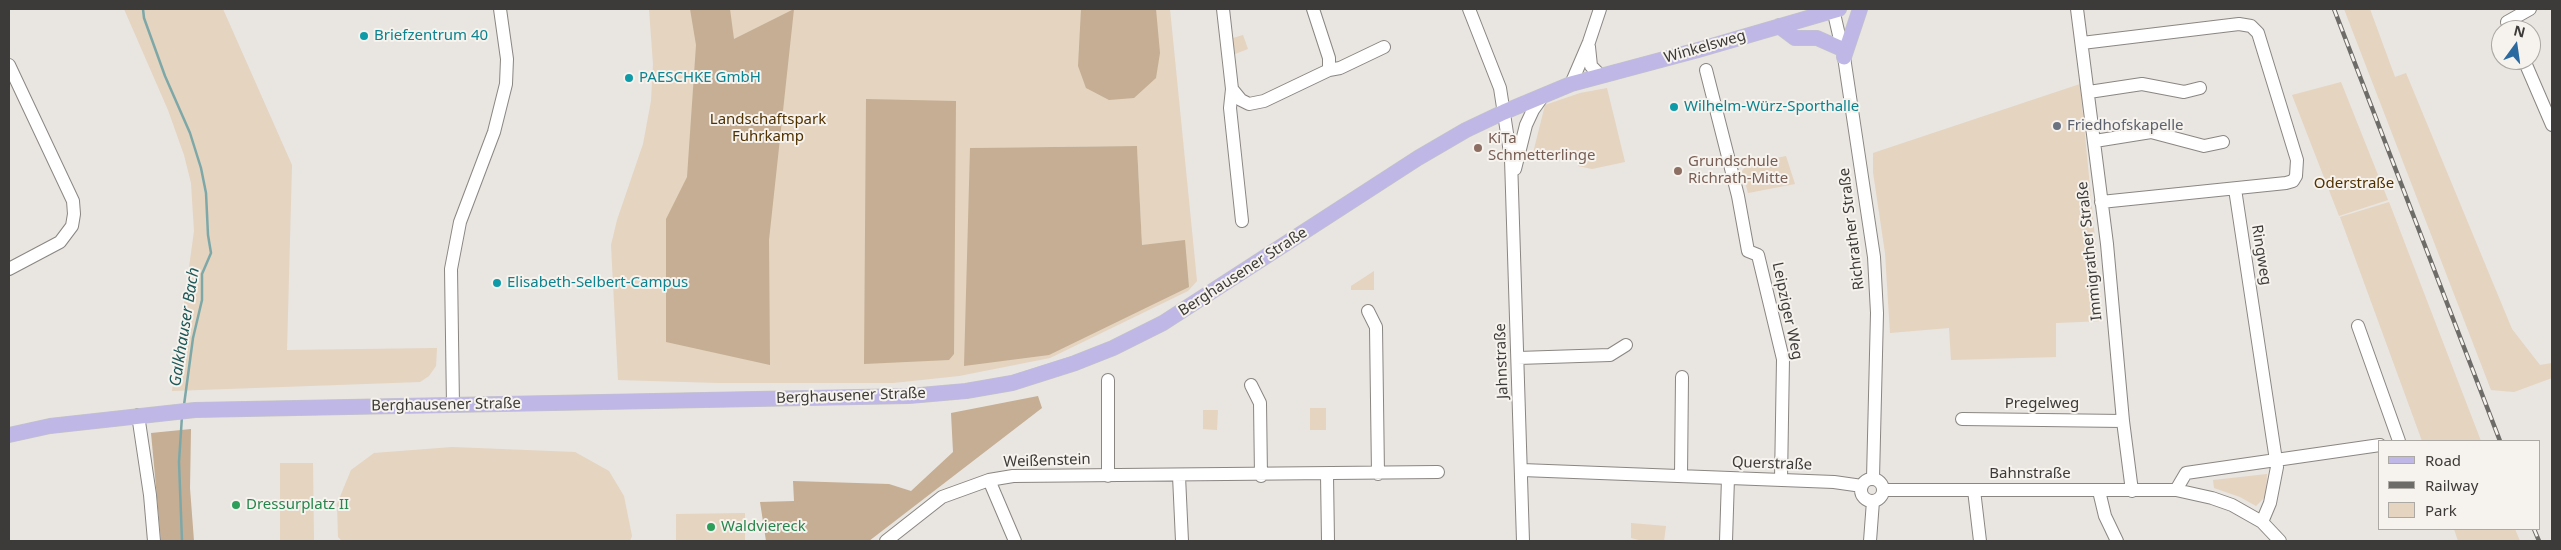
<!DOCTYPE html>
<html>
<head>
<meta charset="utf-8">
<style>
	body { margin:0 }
	#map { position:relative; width:2561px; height:550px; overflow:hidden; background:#e9e5e0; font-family:"Noto Sans",sans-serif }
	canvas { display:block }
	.frame { position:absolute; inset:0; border:10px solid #3d3b39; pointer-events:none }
	.legend { position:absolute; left:2378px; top:440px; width:162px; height:90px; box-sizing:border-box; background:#f6f2ed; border:1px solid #aca9a5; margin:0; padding:6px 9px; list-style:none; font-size:15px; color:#3d3b39 }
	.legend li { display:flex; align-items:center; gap:10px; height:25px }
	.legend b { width:25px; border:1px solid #aca9a5 }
	.north { position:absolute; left:2491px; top:20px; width:50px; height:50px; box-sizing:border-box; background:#f6f2ed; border:1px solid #aca9a5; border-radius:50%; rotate:14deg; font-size:14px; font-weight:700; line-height:20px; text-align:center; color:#3d3b39 }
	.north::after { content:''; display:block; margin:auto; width:18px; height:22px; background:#296ba1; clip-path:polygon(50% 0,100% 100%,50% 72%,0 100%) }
</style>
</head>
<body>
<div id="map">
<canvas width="2561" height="550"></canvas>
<div class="frame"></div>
<ul class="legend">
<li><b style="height:6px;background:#bfb8e7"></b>Road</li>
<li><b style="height:6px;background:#6e6c69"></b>Railway</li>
<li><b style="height:14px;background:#e4d4c0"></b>Park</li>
</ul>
<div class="north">N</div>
</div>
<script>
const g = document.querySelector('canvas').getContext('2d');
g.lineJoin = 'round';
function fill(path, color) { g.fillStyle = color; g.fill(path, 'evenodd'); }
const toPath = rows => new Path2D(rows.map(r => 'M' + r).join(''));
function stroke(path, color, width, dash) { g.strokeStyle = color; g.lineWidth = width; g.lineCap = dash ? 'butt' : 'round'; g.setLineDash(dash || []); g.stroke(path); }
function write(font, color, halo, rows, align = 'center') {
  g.font = font + ' "Noto Sans",sans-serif'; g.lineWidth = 4; g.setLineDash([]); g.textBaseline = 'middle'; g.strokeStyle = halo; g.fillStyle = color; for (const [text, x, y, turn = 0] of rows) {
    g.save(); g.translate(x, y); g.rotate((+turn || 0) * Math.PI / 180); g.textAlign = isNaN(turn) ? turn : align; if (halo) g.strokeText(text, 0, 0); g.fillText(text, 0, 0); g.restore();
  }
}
fill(toPath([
	[124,9,223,9,292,165,287,350,437,348,436,366,429,376,420,382,172,391,194,231,191,183,184,155,168,110],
	[649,9,1170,9,1197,281,1188,291,1050,358,959,376,893,383,719,383,618,380,611,245,617,220,643,144,651,101,653,64],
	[1137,146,1142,246,970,148],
	[2344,9,2370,9,2395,77,2406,73,2512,329,2540,365,2552,363,2552,378,2514,392,2491,390],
	[1243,35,1248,49,1235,54,1233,38],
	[2341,82,2388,200,2339,216,2292,95],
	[2080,84,2103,321,2056,323,2056,357,1951,360,1949,328,1890,333,1885,253,1873,172,1873,153],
	[1607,88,1625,162,1592,169,1578,166,1579,161,1549,155,1547,160,1532,157,1545,105,1580,93],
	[1786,156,1795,184,1748,193,1742,171,1748,164],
	[2389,202,2481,441,2422,441,2340,217],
	[1374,271,1374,290,1351,290,1351,286],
	[1310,408,1326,408,1326,430,1310,430],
	[1203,410,1218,410,1217,430,1203,429],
	[452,447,575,452,609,471,624,496,632,536,630,541,342,541,338,537,337,504,351,470,374,453],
	[280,463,313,463,314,541,280,541],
	[2267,474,2266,496,2256,506,2240,497,2214,488,2213,480],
	[745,513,745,541,676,541,676,514],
	[1631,523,1666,526,1664,541,1643,541,1631,538],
	[2454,529,2515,529,2520,541,2458,541]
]), '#e4d4c0');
fill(toPath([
	[690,9,730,9,734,39,794,9,769,240,770,365,666,342,666,219,687,177,696,45],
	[1081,9,1156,9,1160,53,1156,78,1134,98,1109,100,1086,88,1078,66],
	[866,99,956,101,954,354,949,360,864,364],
	[1137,146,1142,245,1185,240,1189,287,1049,355,964,366,970,148],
	[1038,396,1042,408,869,541,766,541,760,502,794,501,793,481,889,484,911,491,953,452,951,413],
	[191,429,190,488,194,541,161,541,151,433]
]), '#c5ae93');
stroke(toPath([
	[143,9,144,18,165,76,190,133,201,168,206,193,208,235,211,253,202,274,202,300,193,338,184,405],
	[182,541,179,462,182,416]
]), '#7ea8a8', 2.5);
const minor = toPath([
	[1223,9,1232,89,1230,108,1242,221],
	[1469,9,1500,88,1511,159,1523,541],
	[1833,9,1844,57,1874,257,1877,313,1873,478],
	[2077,9,2107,244,2123,421,2132,491],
	[2511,30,2507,22,2530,9],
	[2082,43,2239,24,2251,26,2258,33,2297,160,2296,176,2293,181,2286,183,2101,202],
	[1589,47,1591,66,1601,76],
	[2524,60,2552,125],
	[9,65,73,201,74,214,72,226,60,242,9,269],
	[1329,70,1340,68,1384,47],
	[1706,70,1738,196,1748,251,1758,255,1783,359,1781,480],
	[1571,84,1589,42,1600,9],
	[1232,89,1241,100,1249,104,1264,101,1329,70,1329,58,1313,9],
	[2089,92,2142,84,2184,92,2200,88],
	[2095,141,2151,132,2204,146,2223,142],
	[1515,169,1526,125,1533,110,1543,96],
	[2235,189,2277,467,2270,503,2262,522],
	[1368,311,1376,327,1378,474],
	[2358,326,2399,441],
	[1518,358,1610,355,1626,345],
	[1251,385,1260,403,1261,476],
	[453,405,451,269,460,222,494,132,506,84,507,59,500,9],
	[138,415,150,495,154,541],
	[1962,419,2123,421],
	[1522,470,1834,482,1862,486],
	[1327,475,1328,541],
	[1108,476,1108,380],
	[1179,476,1182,541],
	[1681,476,1682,377],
	'1861 490a11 11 0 1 1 22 0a11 11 0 1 1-22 0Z',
	[989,480,1015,541],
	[1884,490,2176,490,2212,498,2232,505,2262,522,2280,541],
	[1974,490,1980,541],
	[2176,490,2186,473,2380,445],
	[2099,491,2105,516,2117,541],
	[886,541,942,497,989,480,1013,476,1438,472],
	[1726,541,1728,478],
	[1870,541,1873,501]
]);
const major = toPath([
	[1779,26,1795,38,1817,38,1842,49],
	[1844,57,1860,9],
	[9,435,50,426,195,410,909,396,966,391,1012,383,1075,363,1113,348,1163,323,1418,158,1466,130,1504,112,1571,84,1698,50,1839,9]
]);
stroke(minor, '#8a8682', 14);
stroke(major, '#c5c4c4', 16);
stroke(minor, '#fff', 12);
stroke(major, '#bfb8e7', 15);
const rail = toPath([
	[2334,9,2500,441],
	[2534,529,2539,541]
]);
stroke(rail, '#6e6c69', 4.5);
stroke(rail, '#f6f2ed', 2.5, [8]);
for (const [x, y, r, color] of [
	[364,36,5,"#0f9aa8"],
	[629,78,5,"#0f9aa8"],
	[1674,107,5,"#0f9aa8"],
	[2057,126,5,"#6b7280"],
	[1478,148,5,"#8d6e63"],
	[1678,171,5,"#8d6e63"],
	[497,283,5,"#0f9aa8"],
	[236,505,5,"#2e9e5b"],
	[711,527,5,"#2e9e5b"]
]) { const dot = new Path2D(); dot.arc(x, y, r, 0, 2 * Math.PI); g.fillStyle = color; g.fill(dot); stroke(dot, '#f6f2ed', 2); }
write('15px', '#0d838f', '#f6f2ed', [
	["Briefzentrum 40",374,36],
	["PAESCHKE GmbH",639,78],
	["Wilhelm-Würz-Sporthalle",1684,107],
	["Elisabeth-Selbert-Campus",507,283]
], 'left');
write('15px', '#3d3b39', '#f6f2ed', [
	["Winkelsweg",1705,47,-16],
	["Richrather Straße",1852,229,-97],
	["Immigrather Straße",2090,251,-96],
	["Ringweg",2261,255,81],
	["Berghausener Straße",1243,272,-33],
	["Leipziger Weg",1787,311,78],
	["Jahnstraße",1502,361,-92],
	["Berghausener Straße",851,396,-2],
	["Pregelweg",2042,404],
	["Berghausener Straße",446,405,-1],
	["Weißenstein",1047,461,-2],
	["Querstraße",1772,464,2],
	["Bahnstraße",2030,474]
]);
write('15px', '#503100', '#f6f2ed', [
	["Landschaftspark",768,120],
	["Fuhrkamp",768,137],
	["Oderstraße",2354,184]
]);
write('15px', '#5b616d', '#f6f2ed', [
	["Friedhofskapelle",2067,126]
], 'left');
write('15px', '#785e54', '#f6f2ed', [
	["KiTa",1488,139],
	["Schmetterlinge",1488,156],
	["Grundschule",1688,162],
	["Richrath-Mitte",1688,179]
], 'left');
write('15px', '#27864d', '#f6f2ed', [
	["Dressurplatz II",246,505],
	["Waldviereck",721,527]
], 'left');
write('italic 16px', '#1c5858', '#f6f2ed', [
	["Galkhauser Bach",185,327,-81]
]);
</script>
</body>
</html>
